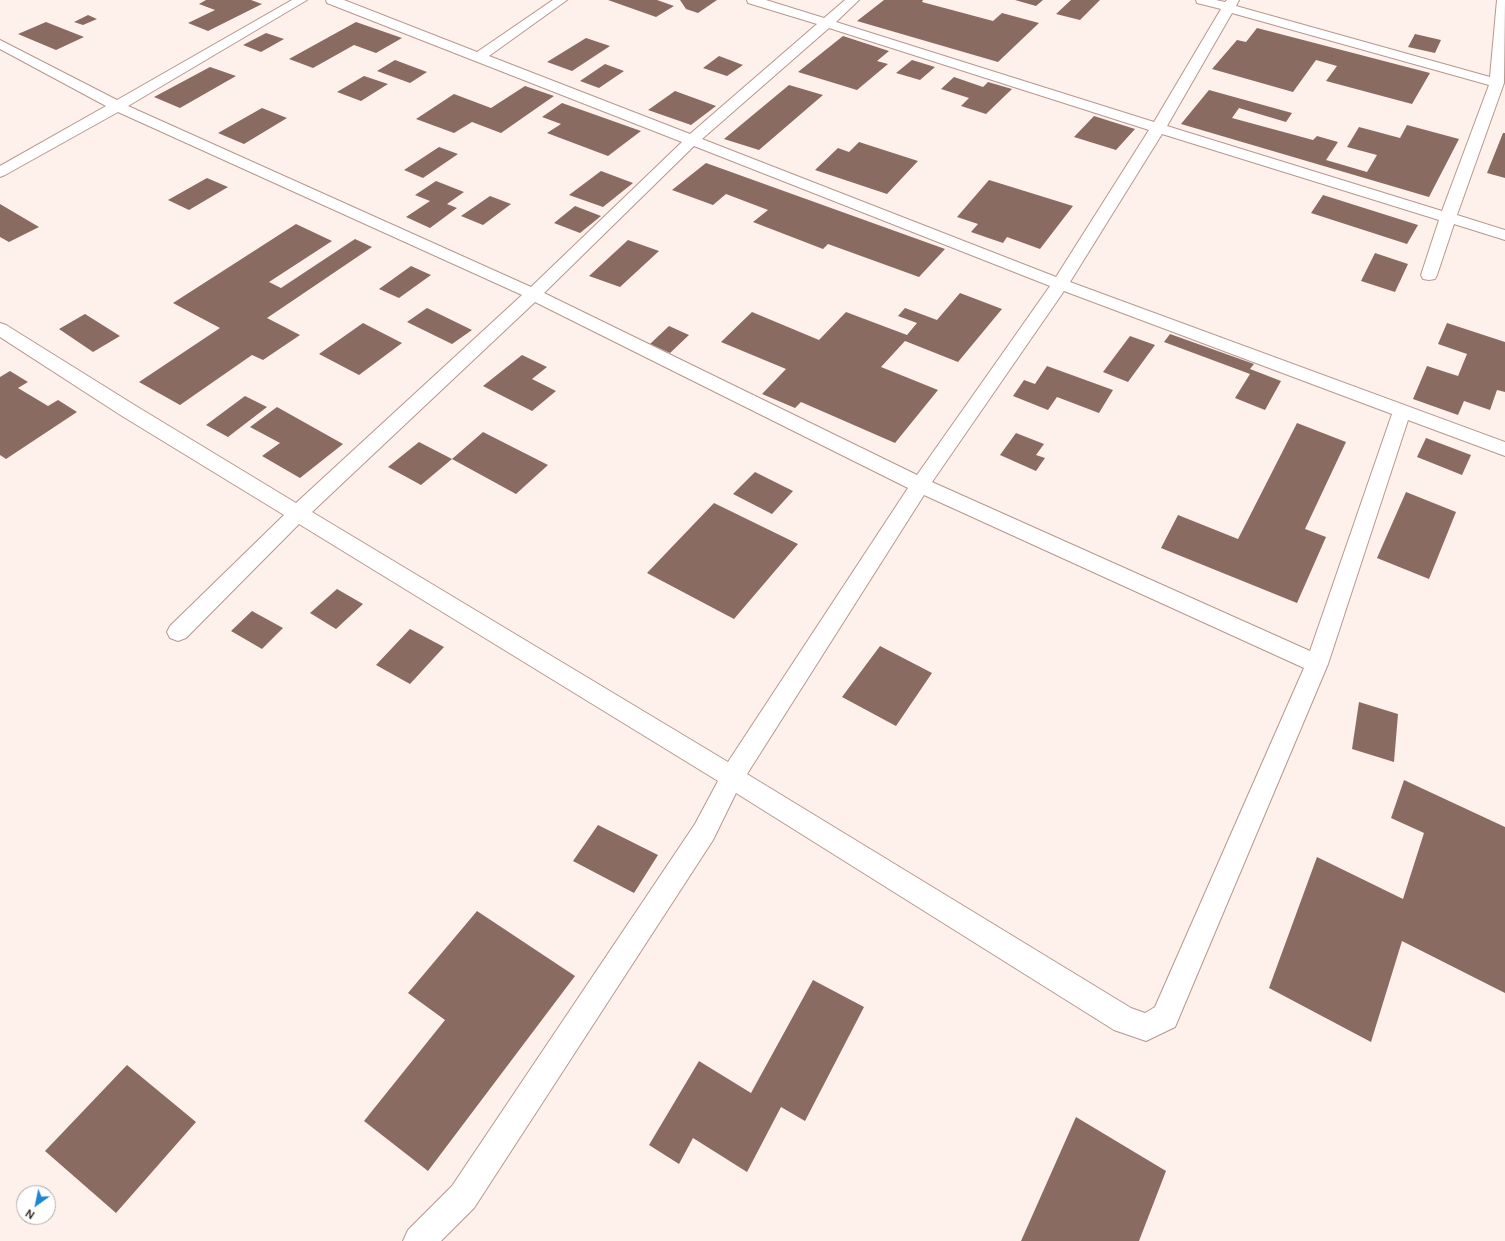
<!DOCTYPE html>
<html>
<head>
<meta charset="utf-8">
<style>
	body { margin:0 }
	#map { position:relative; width:1505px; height:1241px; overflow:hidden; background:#fef0eb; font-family:"DM Sans",sans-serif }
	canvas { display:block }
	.north { position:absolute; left:16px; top:1185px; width:40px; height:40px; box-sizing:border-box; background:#fff; border:1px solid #b1aba9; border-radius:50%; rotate:213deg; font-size:11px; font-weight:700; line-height:16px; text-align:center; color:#3b2d29 }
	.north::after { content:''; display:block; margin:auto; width:14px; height:18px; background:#1e85d0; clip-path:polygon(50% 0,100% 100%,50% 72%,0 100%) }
</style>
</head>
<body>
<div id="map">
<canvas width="1505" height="1241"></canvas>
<div class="north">N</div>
</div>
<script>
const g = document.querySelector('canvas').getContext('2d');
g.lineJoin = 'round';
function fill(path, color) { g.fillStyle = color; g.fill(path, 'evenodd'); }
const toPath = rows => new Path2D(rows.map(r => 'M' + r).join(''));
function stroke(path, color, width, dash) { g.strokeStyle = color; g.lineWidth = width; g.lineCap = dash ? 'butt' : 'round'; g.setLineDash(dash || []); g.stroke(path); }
fill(toPath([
	[206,0,251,0,262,4,208,31,188,23,215,10,199,4],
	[608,0,657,0,674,6,656,17],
	[680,0,717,0,698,13,686,9],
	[884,0,923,0,922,2,993,21,1002,13,1039,23,998,62,857,21],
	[1015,0,1043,0,1036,6],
	[1071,0,1100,0,1080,20,1056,14],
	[88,15,97,19,83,25,74,22],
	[46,22,84,37,56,50,18,34],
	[356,22,402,38,376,53,354,45,313,68,289,59],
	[1257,28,1430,73,1412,104,1326,81,1337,66,1316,60,1293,92,1212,69,1237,40,1246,42],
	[266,33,284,39,261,52,243,45],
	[1415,34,1441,40,1435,53,1408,47],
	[843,36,889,51,877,61,888,64,857,90,798,72],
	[586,38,610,46,572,71,547,62],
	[719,56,743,65,727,76,703,68],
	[395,60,427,72,410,83,377,71],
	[912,60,935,67,920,80,896,73],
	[605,64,624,71,599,88,580,81],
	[210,67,236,76,180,108,154,97],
	[364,76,388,84,361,101,337,92],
	[954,77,983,87,988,82,1012,89,986,114,961,106,969,98,941,89],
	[789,85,823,95,759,150,724,139],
	[525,86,554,96,501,133,472,122,454,133,416,119,454,94,491,108],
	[1209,90,1292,113,1286,122,1239,108,1232,118,1313,140,1317,136,1338,142,1326,160,1367,172,1377,155,1347,147,1359,127,1400,138,1407,125,1459,139,1429,197,1181,124],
	[675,91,716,106,691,125,648,110],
	[562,103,641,131,608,156,547,133,561,124,542,117],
	[262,108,287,118,244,144,218,133],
	[1094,116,1135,129,1116,150,1074,137],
	[1503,133,1505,133,1505,178,1487,173],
	[859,142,918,161,887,194,815,170,838,148,849,152],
	[439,147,458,154,423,178,404,170],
	[706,163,945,249,919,277,828,244,823,249,753,222,768,210,726,194,713,205,672,190],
	[601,171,633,183,603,207,569,195],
	[207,178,228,187,189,210,168,200],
	[989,180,1073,206,1040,249,1007,237,1003,243,971,232,978,224,957,217],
	[436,181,464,192,447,204,457,208,430,228,406,217,430,201,415,195],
	[1323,195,1418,225,1407,244,1311,213],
	[490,196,511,204,483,225,461,216],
	[0,204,39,227,9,242,0,237],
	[575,206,601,216,580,233,554,223],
	[296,224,332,241,269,282,281,288,355,239,372,247,267,318,300,335,263,360,252,355,180,405,139,382,220,328,173,303],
	[628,240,659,251,620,287,589,276],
	[1375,253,1408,264,1395,292,1361,281],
	[411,266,431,275,399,298,379,289],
	[960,293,1002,309,958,362,905,341,881,367,938,390,895,443,801,402,795,408,762,394,786,369,721,342,752,312,819,340,846,312,907,335,917,323,898,316,905,308,937,320],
	[427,308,472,330,452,344,407,322],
	[85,314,120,336,93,352,59,329],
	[363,323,402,343,359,375,319,354],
	[1447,323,1505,342,1505,392,1497,390,1490,410,1464,401,1458,415,1413,399,1427,366,1458,376,1467,354,1438,344],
	[669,326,689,335,670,353,650,344],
	[1170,334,1254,364,1250,369,1281,381,1265,410,1235,398,1250,374,1164,342],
	[1130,336,1155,345,1128,382,1103,372],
	[522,355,547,367,532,379,556,391,532,411,483,386],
	[1047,366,1113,390,1099,413,1057,397,1048,410,1013,396,1024,380,1035,384],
	[10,371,28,382,18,388,48,406,58,400,77,412,6,459,0,455,0,377],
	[245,396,267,407,228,437,206,425],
	[277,407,343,444,300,478,262,456,280,443,250,427],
	[1297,423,1346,442,1305,529,1326,537,1297,603,1161,548,1178,515,1238,539],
	[483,432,548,465,516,494,452,459,421,485,388,467,419,442,452,459],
	[1016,433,1044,444,1036,455,1045,458,1036,471,1000,455],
	[1426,438,1471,455,1462,475,1417,457],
	[755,472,793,491,772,514,733,494],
	[1406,492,1456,512,1429,579,1377,558],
	[714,503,798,544,734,619,647,573],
	[337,589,363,604,336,629,310,613],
	[252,611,283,628,262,649,231,631],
	[410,629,444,647,410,684,376,665],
	[880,646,932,673,896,726,842,697],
	[1359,702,1398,714,1394,762,1352,749],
	[1404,780,1505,827,1505,993,1402,941,1371,1042,1269,988,1317,857,1403,899,1424,833,1391,818],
	[598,825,658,855,634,893,573,861],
	[477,911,575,976,428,1171,364,1121,445,1020,408,993],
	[813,980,864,1007,805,1121,781,1107,747,1172,693,1138,679,1164,649,1145,699,1061,751,1093],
	[127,1065,196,1122,116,1213,45,1151],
	[1076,1117,1166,1171,1139,1241,1021,1241]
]), '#8a6b62');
const minor = toPath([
	[292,0,307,0,128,106,531,287,682,142,327,3,326,0,344,0,477,52,553,0,567,0,489,56,690,134,817,24,748,3,747,0,766,0,824,18,845,0,859,0,836,22,1154,122,1221,9,1197,3,1196,0,1216,0,1225,2,1227,0,1239,0,1236,6,1490,77,1497,0,1505,0,1504,83,1457,215,1505,230,1505,240,1454,224,1437,275,1435,279,1429,280,1423,279,1421,275,1439,220,1162,134,1070,282,1505,442,1505,456,1408,420,1328,664,1175,1027,1146,1041,1114,1030,736,793,713,840,474,1208,441,1241,403,1241,408,1230,452,1186,695,824,718,781,299,524,186,638,178,641,170,638,167,632,170,626,284,515,122,416,0,337,0,323,6,325,136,406,296,503,522,295,118,112,5,175,0,177,0,166,106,106,0,49,0,40,117,100,292,0],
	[1232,13,1489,85,1442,211,1167,126,1232,13],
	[829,28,1149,130,1056,277,702,139,829,28],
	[694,146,1050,286,917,475,544,293,694,146],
	[1064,291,1392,414,1310,651,932,482,1064,291],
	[535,302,908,488,728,762,312,512,535,302],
	[924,495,1304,668,1155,1007,1145,1013,1131,1008,747,774,924,495]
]);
stroke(minor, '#b8978d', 2);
fill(minor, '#fff');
</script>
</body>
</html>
